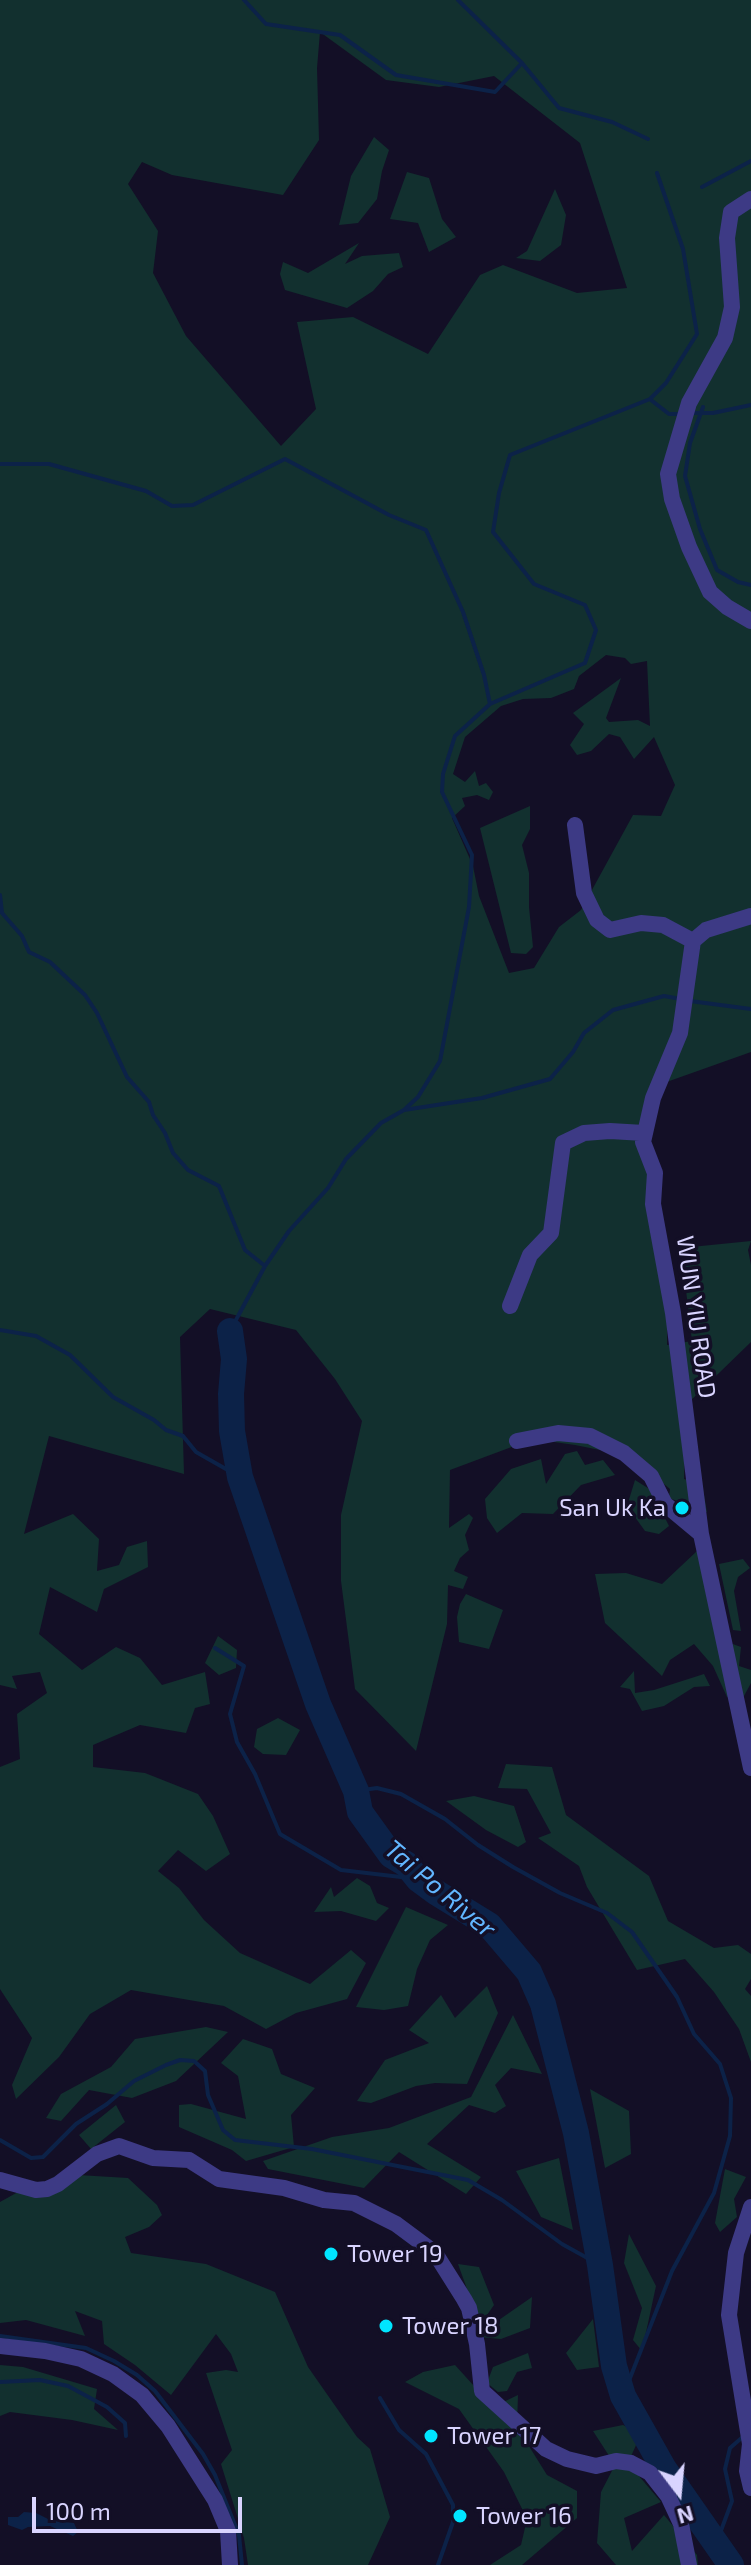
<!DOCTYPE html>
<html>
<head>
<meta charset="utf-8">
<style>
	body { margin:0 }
	#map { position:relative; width:751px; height:2565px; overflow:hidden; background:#130f26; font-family:"Exo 2",sans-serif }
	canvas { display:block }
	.north { position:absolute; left:639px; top:2453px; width:80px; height:80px; -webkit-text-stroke:6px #130f26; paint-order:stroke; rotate:164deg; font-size:22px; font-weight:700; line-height:32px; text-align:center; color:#d9d4ff }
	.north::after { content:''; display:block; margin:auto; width:28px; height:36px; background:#d9d4ff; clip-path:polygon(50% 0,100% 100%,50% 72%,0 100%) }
	.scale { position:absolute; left:32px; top:2497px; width:210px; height:36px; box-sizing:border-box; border:4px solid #d9d4ff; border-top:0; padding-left:10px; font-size:24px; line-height:28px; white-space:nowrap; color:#d9d4ff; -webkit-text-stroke:6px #130f26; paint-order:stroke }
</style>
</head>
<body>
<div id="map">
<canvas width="751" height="2565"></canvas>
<div class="north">N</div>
<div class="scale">100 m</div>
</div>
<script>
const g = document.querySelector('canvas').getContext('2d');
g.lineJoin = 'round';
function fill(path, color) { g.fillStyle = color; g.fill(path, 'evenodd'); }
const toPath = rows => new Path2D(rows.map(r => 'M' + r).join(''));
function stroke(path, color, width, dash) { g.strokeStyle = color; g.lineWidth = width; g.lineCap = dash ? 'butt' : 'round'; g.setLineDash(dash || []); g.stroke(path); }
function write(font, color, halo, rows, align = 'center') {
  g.font = font + ' "Exo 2",sans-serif'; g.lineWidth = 7; g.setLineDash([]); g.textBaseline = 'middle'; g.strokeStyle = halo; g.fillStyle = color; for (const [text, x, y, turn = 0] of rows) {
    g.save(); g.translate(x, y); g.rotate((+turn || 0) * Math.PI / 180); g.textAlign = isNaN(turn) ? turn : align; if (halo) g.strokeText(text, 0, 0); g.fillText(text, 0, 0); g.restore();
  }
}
fill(toPath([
	[0,0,751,0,751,1052,661,1084,648,1136,668,1261,667,1345,692,1341,681,1248,751,1241,748,1250,751,1265,751,1342,686,1405,684,1479,702,1484,707,1512,669,1498,670,1489,630,1456,575,1445,533,1439,450,1470,449,1528,469,1514,473,1518,465,1535,469,1550,460,1558,454,1571,468,1577,463,1589,448,1585,447,1624,416,1751,355,1689,341,1581,341,1515,362,1421,335,1379,296,1330,210,1309,180,1337,184,1474,49,1436,24,1534,73,1514,99,1539,97,1571,119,1565,127,1547,147,1541,148,1567,104,1589,97,1612,50,1587,39,1634,82,1670,116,1647,140,1658,162,1685,205,1672,210,1704,195,1708,186,1733,140,1725,93,1745,93,1767,145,1773,198,1794,213,1816,230,1854,206,1871,178,1850,158,1871,179,1888,204,1920,240,1953,310,1984,351,1950,366,1963,347,1999,296,2013,266,2029,224,2006,131,1990,90,2014,59,2057,16,2099,12,2085,32,2038,0,1989,0,1767,20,1759,17,1714,47,1693,40,1672,12,1676,17,1689,0,1685],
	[320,32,386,80,439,87,494,76,580,143,627,288,577,293,503,265,480,275,428,354,353,317,297,322,316,409,281,446,186,336,153,273,158,231,128,184,142,162,172,175,283,195,319,140,317,68],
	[606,655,625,658,631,664,647,661,650,726,638,720,609,722,606,718,621,678,573,713,584,724,570,745,577,755,591,751,609,734,620,737,634,759,654,737,675,785,661,816,633,815,581,910,559,927,534,968,509,973,479,896,473,866,452,818,465,806,462,798,477,795,489,800,493,792,486,783,479,786,475,771,465,782,453,774,465,737,501,706,523,699,551,698,574,689,579,676],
	[374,137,389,150,382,171,377,199,358,223,339,225,351,176],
	[407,172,429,178,442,219,456,237,429,252,418,223,390,219],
	[555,189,566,215,561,245,540,261,516,258,527,251],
	[359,243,345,264,362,256,399,253,403,267,388,274,373,291,347,308,285,290,280,274,283,262,308,273],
	[530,806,530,829,522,845,529,873,529,907,533,947,526,954,511,953,480,828],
	[577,1451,585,1465,603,1460,615,1475,581,1485,553,1514,522,1513,497,1533,487,1518,485,1499,511,1469,541,1459,546,1484,565,1454],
	[635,1480,651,1490,669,1526,659,1534,645,1531,627,1506],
	[697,1551,730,1643,741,1647,739,1666,751,1670,751,1683,744,1696,727,1697,713,1666,694,1644,670,1660,662,1676,605,1623,595,1574,626,1573,662,1584],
	[743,1559,750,1568,738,1577,734,1591,741,1631,733,1630,719,1564],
	[466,1594,503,1610,489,1649,459,1642,457,1617,460,1604],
	[218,1636,237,1650,236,1668,219,1675,205,1663],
	[634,1671,635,1693,654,1690,704,1674,710,1686,694,1687,664,1706,642,1711,630,1689,620,1687],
	[278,1718,300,1730,286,1755,263,1754,254,1747,257,1729],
	[506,1764,552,1767,566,1815,649,1876,668,1921,714,1948,738,1945,751,1954,751,1979,745,1989,751,1996,751,2062,739,2029,714,1992,685,1959,637,1970,587,1887,579,1866,538,1838,551,1833,527,1789,498,1788],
	[474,1796,514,1806,526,1842,518,1847,486,1830,446,1801],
	[357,1878,370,1886,377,1903,389,1908,376,1921,341,1911,314,1912,331,1887,334,1897],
	[406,1907,448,1925,430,1940,417,1969,408,2006,384,2010,356,2007],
	[487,1986,498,2013,467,2084,435,2083,416,2086,371,2103,357,2101,385,2060,429,2043,409,2030,441,1995,455,2018],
	[513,2015,542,2074,511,2068,495,2085,506,2106,495,2113,469,2105,427,2144,481,2177,466,2194,399,2152,364,2188,268,2169,263,2161,332,2137,389,2128,471,2097],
	[206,2027,228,2032,176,2081,132,2098,89,2090,61,2121,46,2118,61,2094,111,2067,135,2039],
	[243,2039,272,2049,281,2074,315,2088,291,2115,294,2147,246,2161,232,2150,179,2127,179,2105,191,2104,246,2119,238,2076,221,2063],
	[590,2089,629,2111,631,2154,605,2168],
	[116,2105,125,2122,91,2149,79,2135],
	[559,2158,573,2230,541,2217,516,2171],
	[725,2169,746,2177,734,2199,737,2217,720,2232,715,2223],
	[78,2175,128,2178,157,2205,162,2215,149,2227,125,2237,131,2253,206,2264,275,2292,308,2367,357,2437,370,2449,390,2517,368,2565,248,2565,244,2538,221,2464,232,2450,206,2373,226,2370,238,2372,231,2354,216,2334,171,2395,135,2365,104,2344,102,2321,75,2311,85,2336,26,2320,0,2323,0,2202,18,2192],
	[629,2234,656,2286,642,2351,633,2340,642,2308,624,2263],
	[458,2264,479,2267,494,2305,480,2325],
	[532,2297,530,2328,501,2339,479,2337,483,2331],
	[593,2319,599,2367,577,2370,566,2353],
	[528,2353,532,2368,517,2372,507,2391,498,2392,487,2383,493,2367],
	[0,2365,23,2367,97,2389,94,2409,118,2430,72,2420,10,2412,0,2416],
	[455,2365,493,2407,518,2395,517,2427,547,2475,577,2491,577,2518,522,2565,490,2565,521,2545,527,2519,504,2472,459,2409,405,2382,423,2372],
	[623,2425,641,2434,628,2463,661,2502,624,2518,632,2551,664,2515,697,2555,698,2565,616,2565,597,2543,601,2492,615,2465,593,2431]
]), '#12302f');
fill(toPath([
	[24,2512,36,2513,52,2521,74,2523,78,2532,73,2536,50,2526,28,2527,22,2530,8,2525,8,2517,18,2517]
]), '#0c2248');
stroke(toPath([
	[244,0,266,24,340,35,396,75,495,92,522,63],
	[458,0,522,63,559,108,612,122,648,139],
	[702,187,751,161],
	[651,400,669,414,681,414],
	[703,407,690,443,685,476,700,529,717,570,738,582,751,585],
	[690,413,713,413,751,405],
	[0,464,49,464,146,491,172,506,193,505,285,459,389,515,426,530,463,612,484,675,490,704],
	[0,895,2,913,22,936,29,952,50,962,85,995,97,1013,127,1077,149,1102,153,1115,165,1133,173,1153,188,1170,219,1186,245,1250,265,1266],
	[690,1001,751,1009],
	[404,1110,418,1097,440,1061,469,907,472,855,442,792,443,774,455,736,490,704,585,663,596,630,585,605,534,584,493,532,499,493,510,455,650,399,666,383,697,334,683,249,657,173],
	[0,1330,36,1336,70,1355,113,1397,154,1420,166,1430,183,1436,196,1452,240,1477],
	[230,1331,265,1266,289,1231,328,1188,346,1159,381,1123,404,1110,482,1098,550,1079,573,1052,584,1033,613,1010,664,996,681,999],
	[215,1648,244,1666,230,1714,237,1742,255,1774,280,1834,341,1870,418,1879],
	[356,1791,377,1788,401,1794,445,1819,478,1845,513,1867,560,1893,607,1913,632,1932,677,1997,694,2034,720,2064,731,2098,730,2136,714,2193,672,2271,623,2396],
	[0,2140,31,2158,43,2157,76,2124,107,2104,134,2081,166,2065,180,2060,194,2061,205,2071,208,2095,223,2130,235,2140,312,2149,468,2180,502,2200,562,2244,600,2265],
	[0,2336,86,2348,114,2361,137,2375,155,2391,203,2454,215,2475,239,2535,242,2565],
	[0,2382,40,2380,68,2386,107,2407,125,2423,126,2436],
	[380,2398,399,2430,426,2454,453,2505,453,2522,438,2565],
	[716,2544,732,2501,725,2469,730,2448,745,2435]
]), '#0c2248', 4);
stroke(toPath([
	[230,1331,234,1359,231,1394,232,1431,240,1477,318,1704,356,1791,360,1812,391,1855,406,1864,418,1879,437,1893,489,1925,529,1972,543,2004,576,2133,600,2265,614,2366,623,2396,664,2469,731,2565]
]), '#0c2248', 26);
stroke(toPath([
	[751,199,731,212,727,238,732,307,725,338,689,403,668,474,672,499,689,547,710,592,727,607,751,621],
	[575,825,584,893,597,920,610,930,641,923,663,925,693,941],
	[751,916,706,930,693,941,680,1033,653,1098,643,1142,655,1173,653,1204,673,1313,701,1534,751,1768],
	[510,1306,530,1255,551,1233,563,1143,584,1133,610,1131,644,1133],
	[517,1441,558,1433,590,1436,624,1453,651,1476,665,1504,701,1534],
	[0,2180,36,2190,47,2189,58,2184,97,2154,119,2146,153,2158,189,2160,219,2179,284,2188,324,2200,354,2203,396,2224,435,2253,464,2299,469,2308,477,2344,482,2391,546,2449,567,2459,596,2466,616,2461,631,2463,650,2473,668,2496,681,2524,689,2565],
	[751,2207,736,2253,729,2315,750,2444,747,2471,751,2488],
	[0,2346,45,2351,81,2359,113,2374,142,2395,168,2426,215,2500,228,2531,230,2565]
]), '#3d3a85', 16);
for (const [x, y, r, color] of [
	[682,1508,8,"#00e5ff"],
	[331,2254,8,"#00e5ff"],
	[386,2326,8,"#00e5ff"],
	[431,2436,8,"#00e5ff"],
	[460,2516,8,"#00e5ff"]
]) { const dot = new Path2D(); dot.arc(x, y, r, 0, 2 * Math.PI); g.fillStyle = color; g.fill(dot); stroke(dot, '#130f26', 3); }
write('24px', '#d9d4ff', '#130f26', [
	["WUN YIU ROAD",696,1317,82]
]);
write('24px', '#d9d4ff', '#130f26', [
	["San Uk Ka",666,1508,"right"],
	["Tower 19",347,2254],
	["Tower 18",402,2326],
	["Tower 17",447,2436],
	["Tower 16",476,2516]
], 'left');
write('italic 26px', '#62b6ff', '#130f26', [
	["Tai Po River",440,1889,40]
]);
</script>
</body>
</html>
